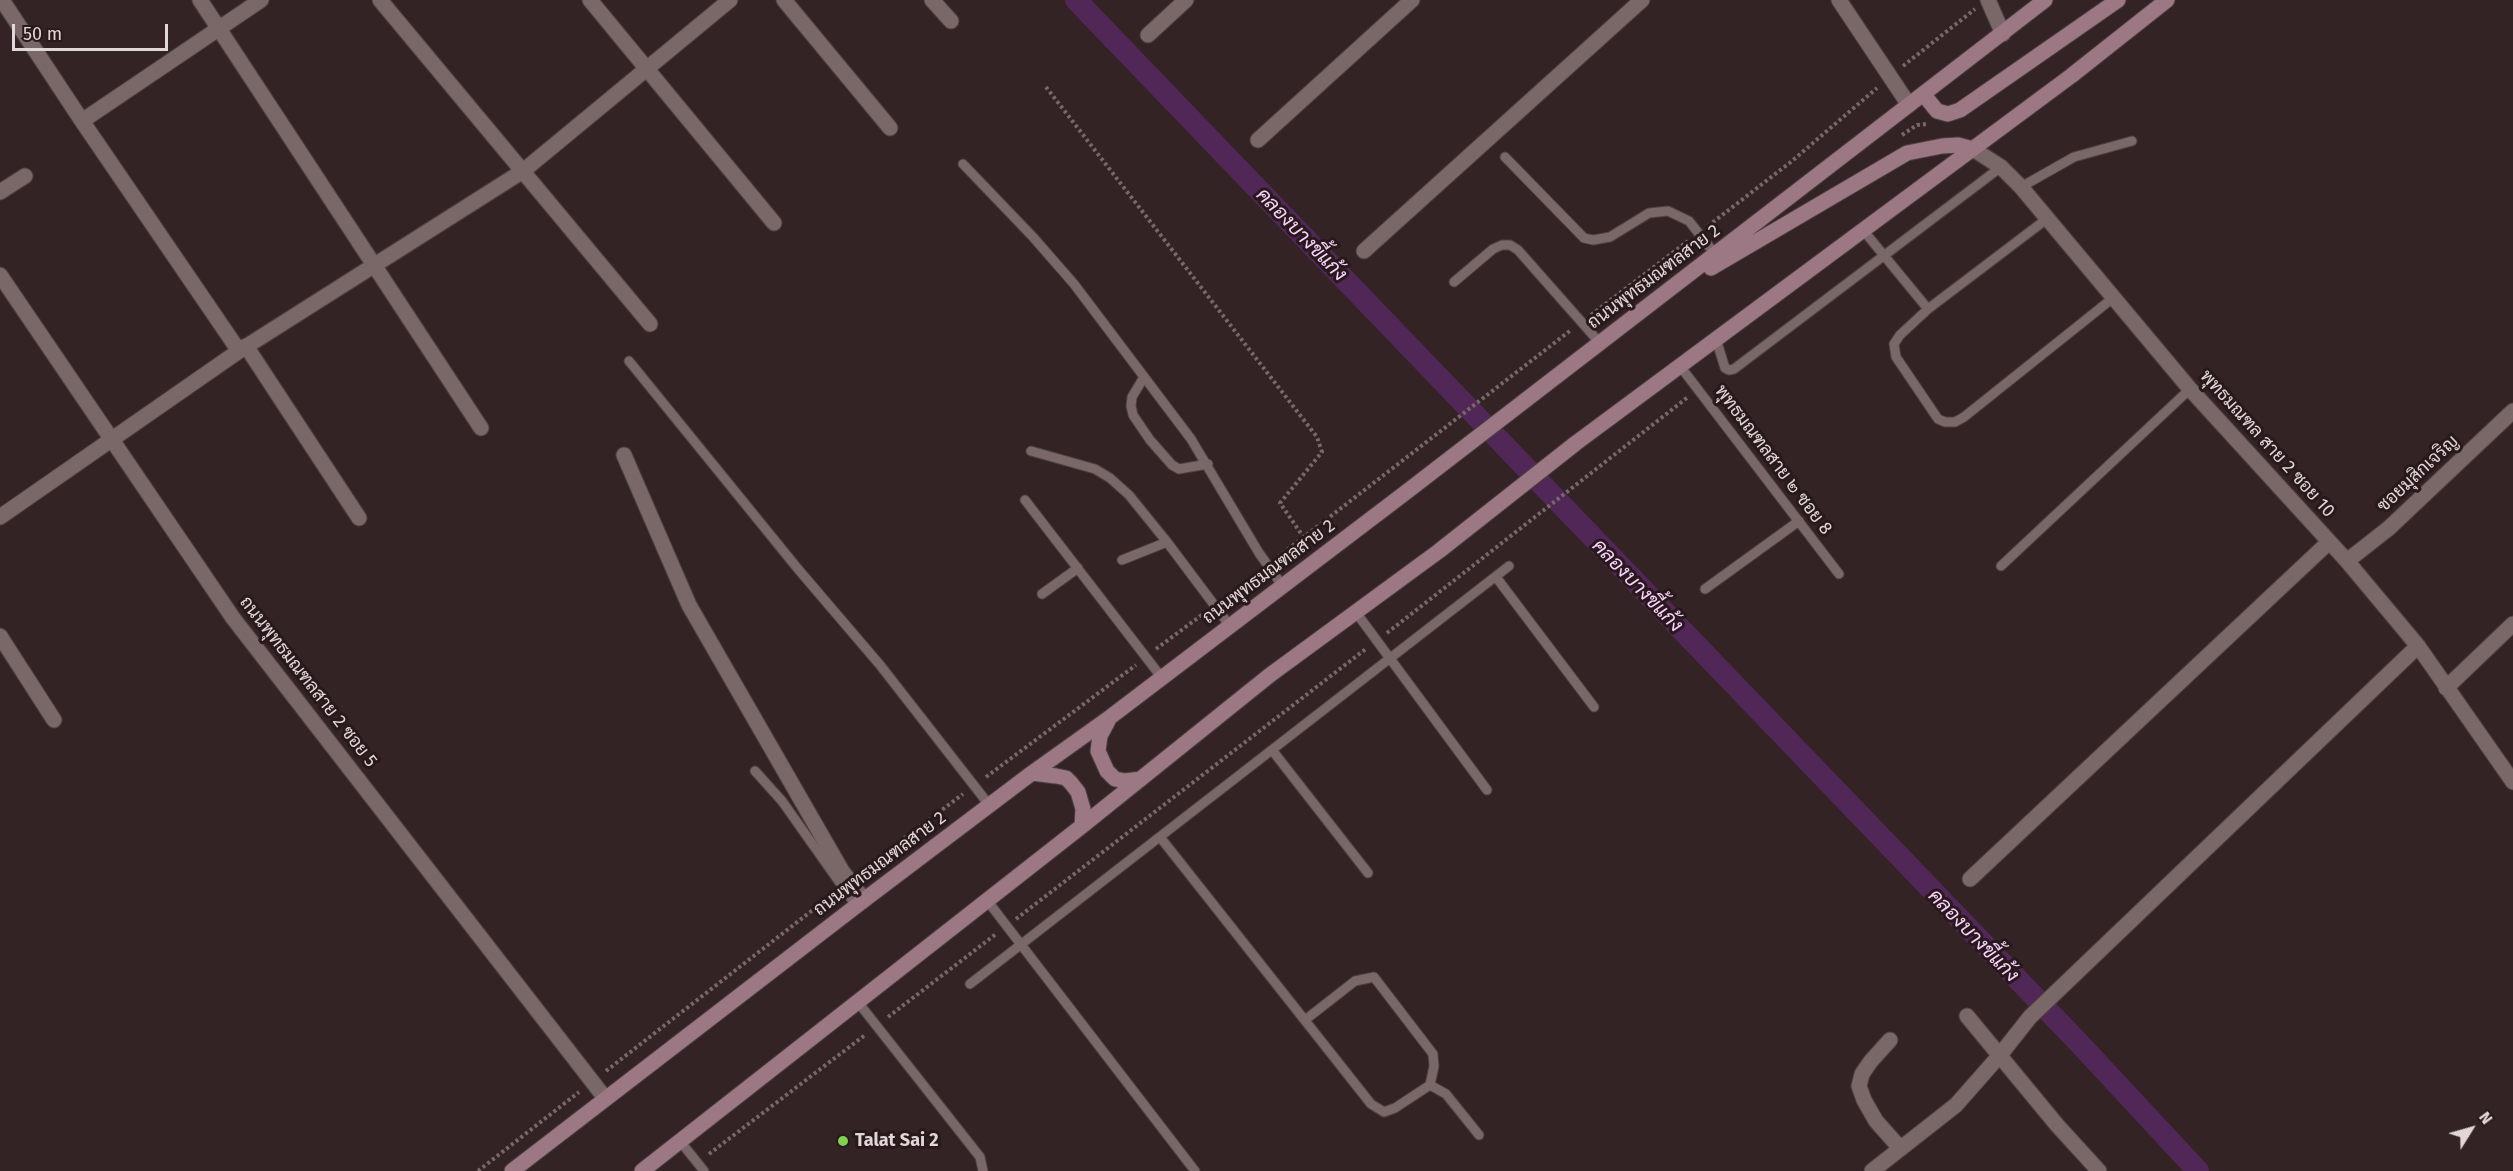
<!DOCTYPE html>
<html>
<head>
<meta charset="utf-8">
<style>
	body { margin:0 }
	#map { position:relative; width:2513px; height:1171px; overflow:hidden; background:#332324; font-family:"Fira Sans",sans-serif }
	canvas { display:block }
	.north { position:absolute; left:2441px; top:1099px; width:60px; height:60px; -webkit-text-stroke:4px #28191b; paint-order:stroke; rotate:53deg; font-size:16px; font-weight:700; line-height:24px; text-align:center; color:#e2d7d8 }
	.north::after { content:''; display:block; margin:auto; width:21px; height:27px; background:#e2d7d8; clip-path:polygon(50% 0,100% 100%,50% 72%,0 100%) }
	.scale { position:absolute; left:12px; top:24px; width:156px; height:27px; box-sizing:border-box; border:3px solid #e2d7d8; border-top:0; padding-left:8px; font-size:18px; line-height:21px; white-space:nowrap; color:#e2d7d8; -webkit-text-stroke:4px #28191b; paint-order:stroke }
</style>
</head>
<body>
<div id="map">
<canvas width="2513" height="1171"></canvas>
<div class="north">N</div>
<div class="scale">50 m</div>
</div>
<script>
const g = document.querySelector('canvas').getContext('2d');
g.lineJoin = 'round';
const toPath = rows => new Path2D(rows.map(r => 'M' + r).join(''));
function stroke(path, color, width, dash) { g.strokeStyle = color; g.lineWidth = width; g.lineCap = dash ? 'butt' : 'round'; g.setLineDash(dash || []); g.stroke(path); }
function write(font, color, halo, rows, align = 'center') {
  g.font = font + ' "Fira Sans",Sarabun,sans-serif'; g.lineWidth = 6; g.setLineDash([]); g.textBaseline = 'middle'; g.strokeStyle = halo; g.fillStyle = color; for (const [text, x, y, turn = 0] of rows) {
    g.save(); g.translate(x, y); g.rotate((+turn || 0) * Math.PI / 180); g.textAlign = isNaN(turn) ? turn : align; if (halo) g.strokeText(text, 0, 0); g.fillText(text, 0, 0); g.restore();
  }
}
stroke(toPath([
	[1076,0,2079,1043,2198,1171]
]), '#502756', 22);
const service = toPath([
	[1505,157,1584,238,1593,240,1610,237,1649,213,1668,211,1689,221,1715,254],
	[963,164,1033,237,1074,284,1191,439,1259,553,1282,585],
	[2021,187,2074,157,2132,141],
	[1863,230,1928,309,1900,335,1894,344,1896,357,1938,419,1945,422,1955,422,1964,417,2113,298],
	[1454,282,1493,249,1502,245,1510,245,1518,250,1600,343],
	[1928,309,2048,218],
	[1716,339,1725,368,1729,370,1734,369,2001,167],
	[629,361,798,569,880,665,990,806],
	[1680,366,1839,574],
	[1144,377,1132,397,1131,406,1133,415,1150,440,1172,465,1179,469,1208,464],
	[1031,451,1095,469,1110,478,1129,495,1167,542,1230,626],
	[1025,500,1162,678],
	[1122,560,1167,542],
	[2001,566,2190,389],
	[1496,577,1594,707],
	[1705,589,1799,521],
	[1042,594,1078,568],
	[1355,611,1487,790],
	[1272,750,1368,873],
	[755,771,782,801,857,907],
	[1160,837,1371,1104,1384,1112,1395,1108,1430,1085,1446,1094,1479,1135],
	[986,899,1195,1171],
	[970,984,1509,566],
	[857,1001,980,1157,983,1171],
	[1305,1020,1355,981,1374,977,1433,1054,1434,1066,1430,1085],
	[680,1141,704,1171]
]);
const minor = toPath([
	[2,0,82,121,239,351],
	[200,0,481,428],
	[380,0,650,324],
	[590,0,774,223],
	[784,0,890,128],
	[932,0,951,21],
	[1988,0,2003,34],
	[1148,35,1186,0],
	[82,121,261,0],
	[1258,140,1412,0],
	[1973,149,2001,167,2021,187,2190,389,2347,561,2418,646,2513,782],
	[0,192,25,176],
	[1364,251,1642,0],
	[0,275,233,618,605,1098],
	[246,346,359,518],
	[624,455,689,605,842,871,864,900],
	[0,517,239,351,523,171,730,0],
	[2347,561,2389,528,2513,411],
	[0,636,54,720],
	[2446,688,2513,624],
	[1970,879,2329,542],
	[1967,1016,2057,1125,2099,1171],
	[1890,1040,1871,1061,1862,1074,1859,1086,1864,1100,1876,1121,1900,1148],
	[1872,1171,1956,1105,2000,1055,2030,1017,2051,997,2418,646]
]);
const tertiary = toPath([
	[1839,0,1909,105]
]);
const secondary = toPath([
	[1924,95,1937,111,1948,114,1960,110,2118,0],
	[1711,268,1907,153,1942,146,1958,145,1973,149],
	[1108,721,1100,736,1098,751,1107,771,1115,779,1125,781,1141,779],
	[1032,773,1056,776,1066,778,1071,783,1078,792,1083,809,1082,826],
	[512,1171,864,900,1032,773,1109,718,1405,493,2045,0],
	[642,1171,1082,826,1270,675,1439,551,1576,443,2071,76,2167,0]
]);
stroke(service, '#4e4142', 11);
stroke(minor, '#4e4142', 17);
stroke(tertiary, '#4e4142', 17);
stroke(secondary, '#4e4142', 17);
stroke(toPath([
	[1903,66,1975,9],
	[1046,87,1317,437,1322,452,1280,503,1309,545],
	[1902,135,1917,125,1927,124],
	[1708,226,1792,161,1877,88],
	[1591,315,1688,241],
	[1278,557,1571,330],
	[1226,597,1258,573],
	[1387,633,1688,397],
	[1156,649,1203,614],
	[986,777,1136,665],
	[861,871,963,794],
	[1016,919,1367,648],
	[888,1017,996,934],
	[606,1071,832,895],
	[709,1154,865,1035],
	[478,1171,579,1092]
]), '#77696a', 4, [3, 3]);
stroke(service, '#7a6768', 9);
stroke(minor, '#7a6768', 15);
stroke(tertiary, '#7a6768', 15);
stroke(secondary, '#9c7884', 15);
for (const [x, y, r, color] of [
	[843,1141,6,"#81d050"]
]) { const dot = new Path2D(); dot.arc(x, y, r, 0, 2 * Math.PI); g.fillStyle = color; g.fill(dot); stroke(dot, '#28191b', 2); }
write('18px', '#e2d7d8', '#28191b', [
	["ถนนพุทธมณฑลสาย 2",1654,277,-37],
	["พุทธมณฑล สาย 2 ซอย 10",2267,444,48],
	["พุทธมณฑลสาย ๒ ซอย 8",1773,460,53],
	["ซอยมุสิกเจริญ",2418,474,-43],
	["ถนนพุทธมณฑลสาย 2",1269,572,-37],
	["ถนนพุทธมณฑลสาย 2 ซอย 5",308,682,52],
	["ถนนพุทธมณฑลสาย 2",880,864,-37]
]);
write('bold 18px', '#e2d7d8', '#28191b', [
	["Talat Sai 2",855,1141]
], 'left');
write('italic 20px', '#fad1fe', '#28191b', [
	["คลองบางขี้แก้ง",1301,235,46],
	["คลองบางขี้แก้ง",1637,586,46],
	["คลองบางขี้แก้ง",1973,936,46]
]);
</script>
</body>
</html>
